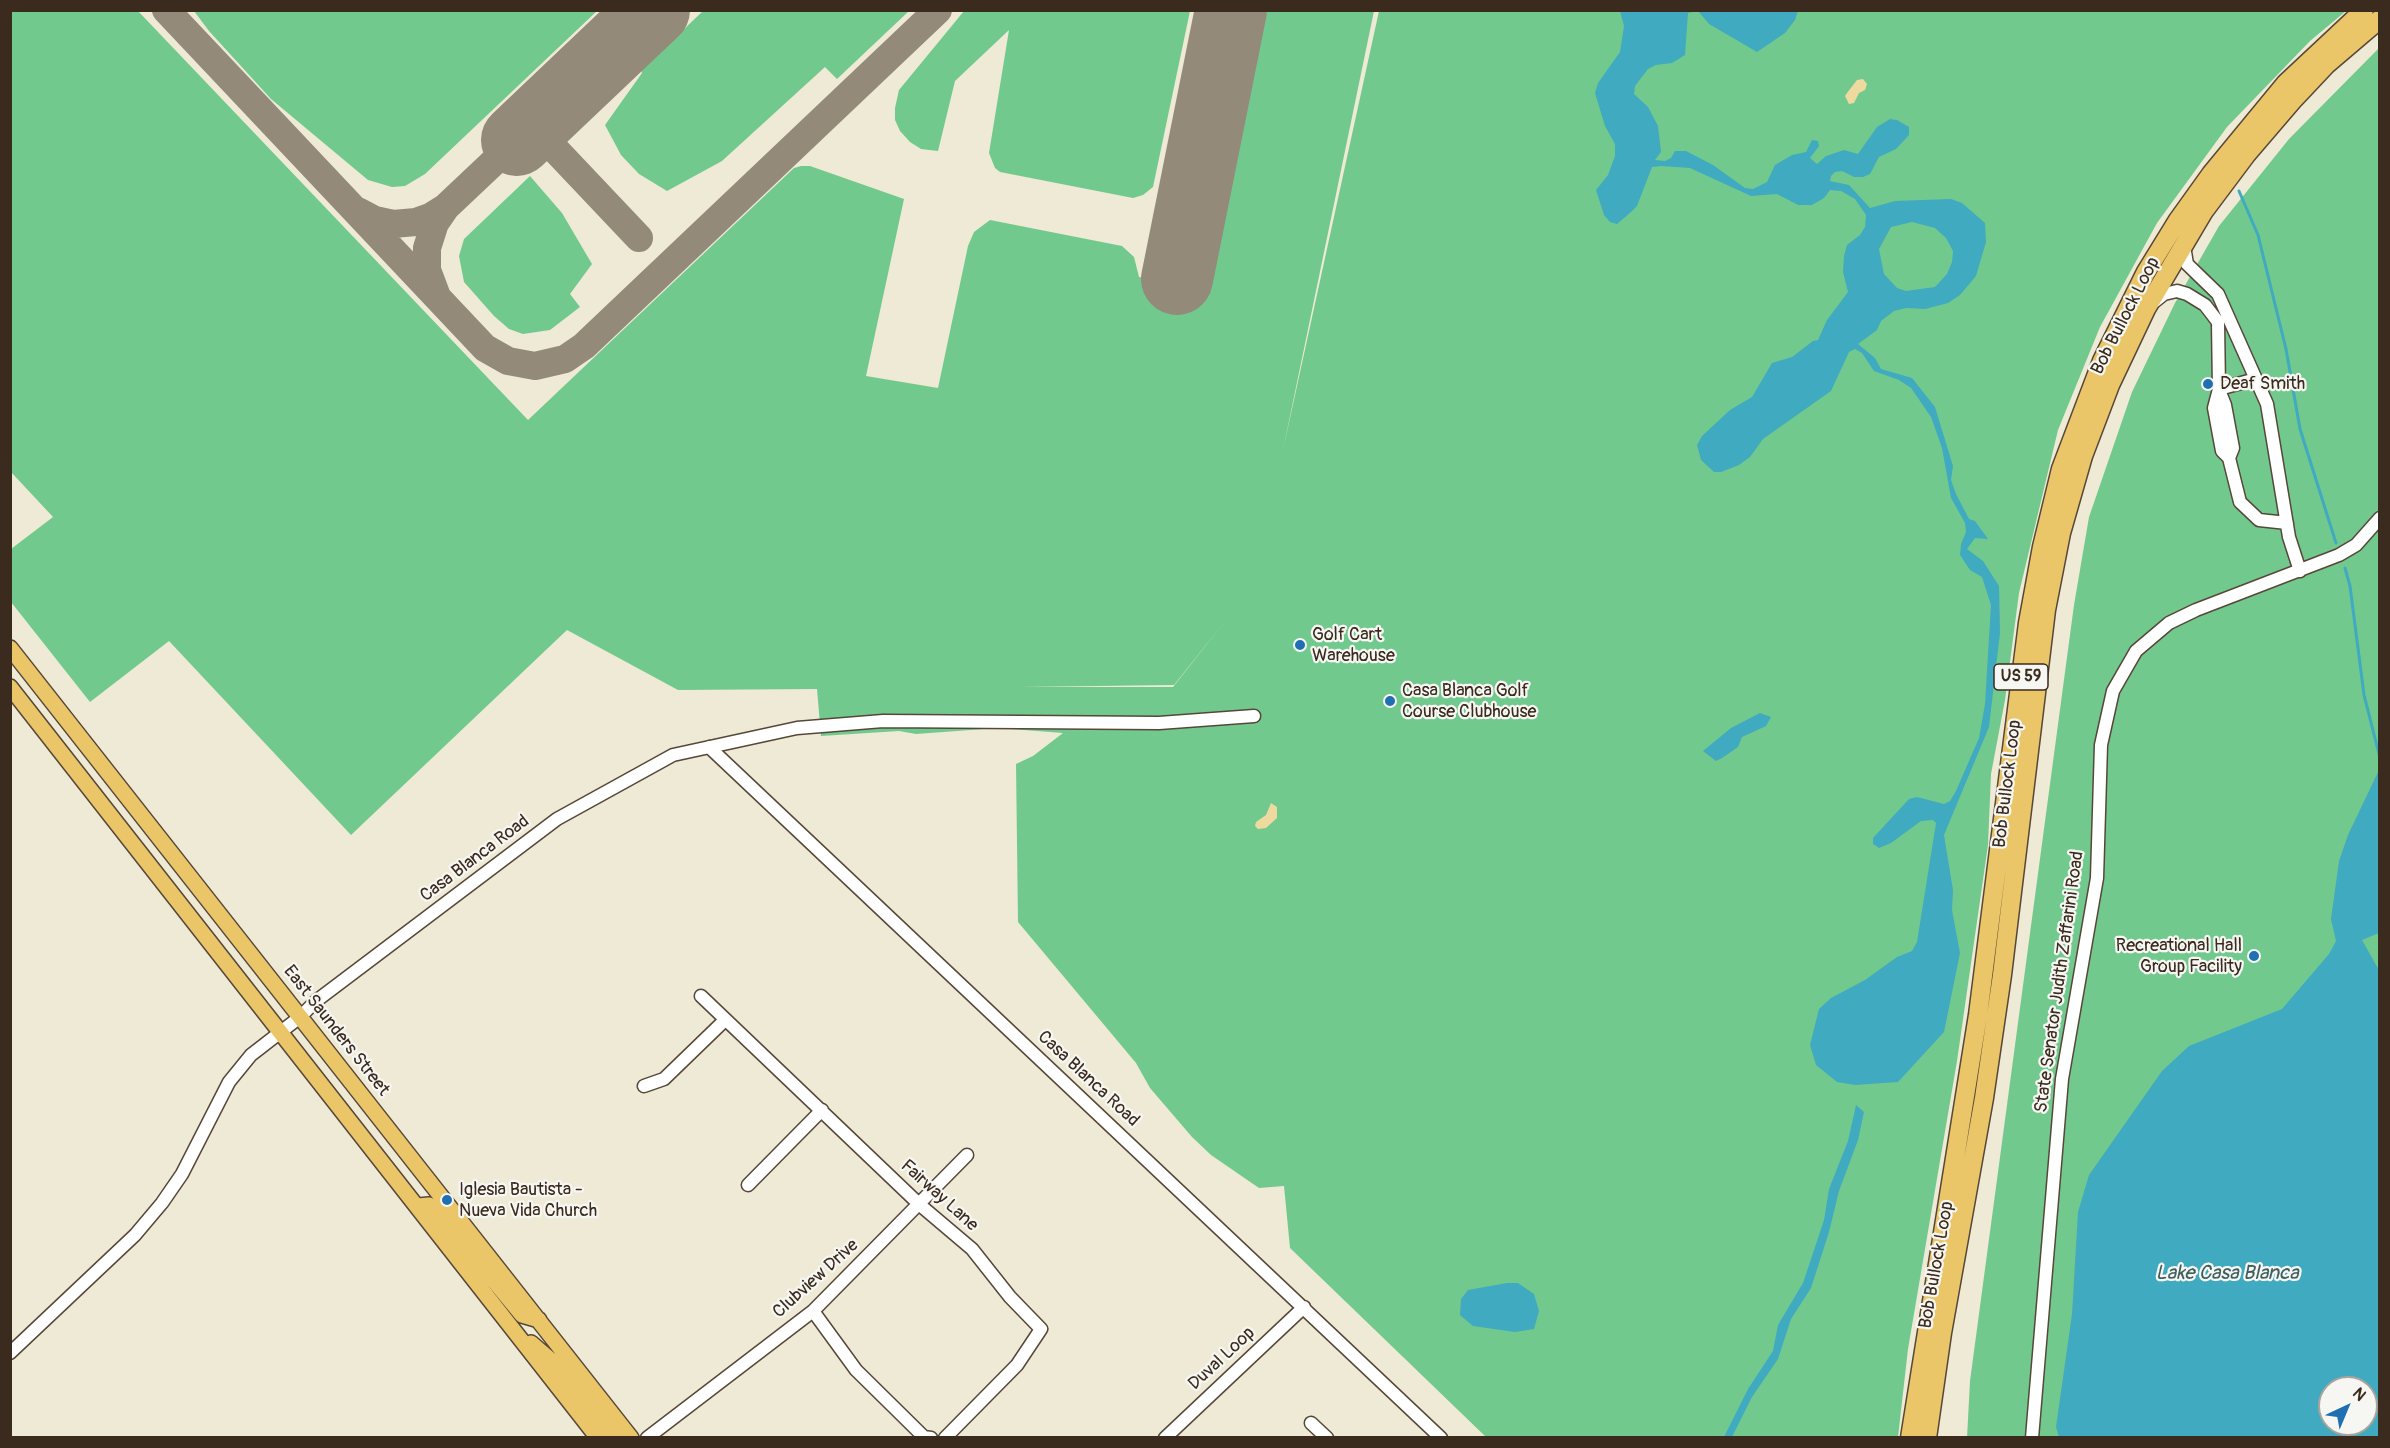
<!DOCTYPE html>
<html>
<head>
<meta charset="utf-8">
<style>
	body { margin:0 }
	#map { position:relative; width:2390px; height:1448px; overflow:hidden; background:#eeead5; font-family:Pangolin,sans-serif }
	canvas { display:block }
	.frame { position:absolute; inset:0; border:12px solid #3b2a1e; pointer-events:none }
	.north { position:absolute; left:2318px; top:1376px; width:60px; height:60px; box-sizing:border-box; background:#f6f6f2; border:2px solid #aba49d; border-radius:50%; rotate:44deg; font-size:16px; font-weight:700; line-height:24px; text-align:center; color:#3b2a1e }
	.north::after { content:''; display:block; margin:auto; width:21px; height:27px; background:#1f6fb2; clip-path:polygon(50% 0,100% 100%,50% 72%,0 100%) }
</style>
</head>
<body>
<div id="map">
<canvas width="2390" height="1448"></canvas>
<div class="frame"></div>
<div class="north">N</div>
</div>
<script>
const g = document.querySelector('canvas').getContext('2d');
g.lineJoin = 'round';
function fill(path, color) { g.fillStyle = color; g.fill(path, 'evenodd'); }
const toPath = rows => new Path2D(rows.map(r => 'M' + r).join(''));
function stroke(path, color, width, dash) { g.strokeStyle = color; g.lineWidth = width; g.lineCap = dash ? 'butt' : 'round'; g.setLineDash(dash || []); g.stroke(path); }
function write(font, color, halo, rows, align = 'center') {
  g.font = font + ' Pangolin,sans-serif'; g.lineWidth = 4.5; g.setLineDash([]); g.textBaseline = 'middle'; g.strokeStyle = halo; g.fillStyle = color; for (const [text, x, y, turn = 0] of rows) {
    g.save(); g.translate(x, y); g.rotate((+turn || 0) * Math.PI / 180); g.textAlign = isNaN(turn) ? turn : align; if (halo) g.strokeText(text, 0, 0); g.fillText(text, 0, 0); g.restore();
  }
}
fill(toPath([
	[11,11,138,11,528,420,794,168,801,166,810,166,904,199,866,376,938,388,968,246,974,232,990,220,1122,246,1134,257,1139,277,1209,290,1266,11,1374,11,1283,450,1379,11,2346,11,2310,41,2227,127,2157,223,2100,327,2058,430,2019,593,2005,700,1991,774,1988,845,1957,1061,1908,1349,1898,1437,1486,1437,1290,1248,1284,1186,1259,1188,1211,1155,1192,1137,1150,1088,1136,1063,1018,922,1016,764,1033,756,1063,733,998,728,916,734,899,731,821,736,817,689,678,690,567,630,351,835,169,641,90,702,11,602,11,549,53,517,11,472],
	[1226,620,1173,687,1020,687,1174,685],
	[194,11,597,11,425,174,405,186,392,187,368,180,271,99,209,31],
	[703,11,703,10,909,11,837,79,825,67,722,161,667,191,639,174,621,155,605,125,642,73,641,70],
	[964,11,1190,11,1153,187,1143,195,1133,198,1000,172,995,168,989,153,1009,30,955,81,938,151,921,149,910,142,900,131,895,120,895,108,899,90],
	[2379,48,2379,1437,1967,1438,1970,1381,2074,605,2089,517,2132,392,2175,303,2219,226,2289,139],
	[2330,1388,2366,1388,2366,1424,2330,1424],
	[530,176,562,213,592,264,570,294,580,307,550,330,523,334,509,329,494,316,464,282,459,256,464,239]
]), '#72c98e');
fill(toPath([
	[1863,79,1867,84,1865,90,1859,93,1854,103,1849,104,1845,96,1847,93,1857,80],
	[1271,803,1277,807,1277,818,1266,828,1258,829,1255,826,1256,822,1266,815]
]), '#eeda9e');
fill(toPath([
	[1620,11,1798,11,1795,20,1785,33,1757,52,1709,24,1698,11,1688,13,1685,55,1672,63,1656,65,1648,69,1635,86,1634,94,1648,107,1658,126,1661,152,1655,160,1665,161,1671,158,1675,151,1686,151,1713,165,1745,188,1753,189,1767,182,1775,165,1792,155,1806,152,1812,140,1818,141,1819,146,1810,158,1817,164,1826,156,1844,150,1858,154,1877,127,1890,119,1897,120,1909,127,1909,135,1896,149,1879,157,1870,174,1863,177,1854,177,1842,171,1835,172,1831,176,1830,181,1849,185,1870,208,1895,201,1951,199,1962,203,1985,223,1986,242,1976,276,1960,295,1948,303,1925,309,1906,308,1894,311,1881,321,1877,330,1858,344,1875,358,1881,369,1912,378,1935,407,1953,466,1951,480,1956,494,1969,519,1975,521,1988,539,1975,538,1967,549,1983,561,1999,586,2000,633,1989,727,1944,835,1953,890,1952,910,1960,953,1944,1032,1898,1082,1855,1085,1837,1082,1816,1065,1810,1045,1819,1009,1831,998,1865,980,1897,957,1912,951,1917,942,1936,823,1933,820,1921,821,1891,843,1879,848,1873,844,1873,838,1909,799,1917,797,1944,804,1950,801,1956,791,1979,738,1985,704,1991,605,1982,577,1970,570,1960,555,1961,544,1966,532,1965,523,1951,498,1942,448,1931,417,1911,388,1899,380,1874,371,1862,353,1855,349,1849,352,1831,391,1763,439,1750,457,1739,465,1721,472,1714,472,1701,460,1697,445,1702,436,1730,410,1752,397,1772,363,1792,357,1813,341,1818,340,1827,320,1848,292,1843,272,1844,256,1847,245,1860,235,1865,227,1866,215,1855,199,1841,191,1830,190,1824,198,1812,205,1798,205,1777,194,1751,196,1690,168,1661,166,1652,167,1637,206,1631,212,1617,224,1610,222,1604,215,1596,190,1608,175,1615,156,1615,144,1605,126,1595,93,1598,83,1620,52,1624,26],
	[1912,222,1935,228,1946,238,1953,251,1952,262,1947,274,1935,287,1906,291,1897,288,1884,274,1879,249,1891,227],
	[1760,713,1771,717,1766,726,1742,737,1738,747,1722,758,1716,761,1703,751,1731,728],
	[2379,770,2379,933,2362,940,2380,972,2379,1437,2059,1437,2056,1427,2072,1314,2078,1212,2089,1175,2162,1071,2189,1046,2282,1009,2329,954,2336,941,2331,919,2339,861,2348,835],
	[2330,1388,2366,1388,2366,1424,2330,1424],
	[1856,1105,1864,1112,1858,1140,1839,1191,1829,1232,1811,1288,1791,1319,1778,1359,1752,1397,1732,1437,1724,1437,1748,1389,1773,1351,1778,1325,1803,1283,1824,1220,1829,1189,1848,1141],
	[1507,1283,1518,1283,1534,1294,1539,1311,1534,1329,1515,1332,1473,1326,1460,1315,1461,1299,1468,1290]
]), '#40aac0');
stroke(toPath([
	[2239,191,2258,235,2286,349,2300,429,2336,543],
	[2345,568,2350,586,2364,695,2380,758]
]), '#40aac0', 3);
stroke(toPath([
	[166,10,485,348,508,361,535,366,565,359,584,346,938,10],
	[532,125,639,238],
	[358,211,375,220,393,224,416,222,430,217,446,207,517,140],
	[436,294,427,270,427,248,435,223,446,207]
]), '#948a7a', 28);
stroke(toPath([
	[517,140,654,10],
	[1177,279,1231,10]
]), '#948a7a', 72);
const minor = toPath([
	[2184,246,2187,264,2218,294,2267,404,2289,537,2300,571],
	[2154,302,2164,294,2177,291,2187,294,2205,305,2218,322,2219,389,2214,408,2222,451,2229,458],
	[2219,389,2256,379],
	[2219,390,2225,405,2233,448,2229,458,2240,502,2259,520,2287,523],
	[709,747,1441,1438],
	[701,996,920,1205,972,1249,1010,1297,1041,1329,1017,1365,945,1438],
	[644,1086,664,1079,725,1020],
	[748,1185,822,1110],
	[813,1311,856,1370,924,1437,931,1438],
	[10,1353,135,1235,162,1203,182,1174,229,1082,251,1055,300,1017,316,1001,557,819,673,755,797,728,883,721,1159,723,1254,716],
	[1311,1423,1327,1438],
	[647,1438,813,1311,967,1155],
	[1165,1438,1304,1307],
	[2032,1438,2062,1079,2097,878,2101,745,2113,691,2136,651,2169,623,2196,610,2339,555,2356,545,2380,518]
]);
const major = toPath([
	[10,648,631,1438],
	[10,687,598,1438],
	[418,1206,429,1205,435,1209,522,1315,539,1320],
	[531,1343,561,1369,615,1438]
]);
const highway = toPath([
	[1910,1438,1978,1015,2028,623,2042,547,2061,469,2102,361,2146,272,2178,220,2211,174,2286,83,2364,10],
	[1927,1438,1942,1333,1984,1098,2002,975,2046,610,2061,533,2083,456,2110,385,2146,309,2204,211,2246,155,2294,99,2326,65,2380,19]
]);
stroke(minor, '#564739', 15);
stroke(major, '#564739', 18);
stroke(highway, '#564739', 21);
stroke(minor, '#fff', 12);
stroke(major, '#eac669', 15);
stroke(highway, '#eac669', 18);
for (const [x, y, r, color] of [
	[2208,384,6,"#1f6fb2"],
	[1300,645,6,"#1f6fb2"],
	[1390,701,6,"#1f6fb2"],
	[2254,956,6,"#1f6fb2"],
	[447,1200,6,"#1f6fb2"]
]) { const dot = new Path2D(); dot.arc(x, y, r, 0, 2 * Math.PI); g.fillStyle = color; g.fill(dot); stroke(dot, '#f6f6f2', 2); }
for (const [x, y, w] of [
	[2021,677,54]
]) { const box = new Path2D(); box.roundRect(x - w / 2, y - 13, w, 26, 4.5); g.fillStyle = '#f6f6f2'; g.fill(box); stroke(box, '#3b2a1e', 1.5); }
write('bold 16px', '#3b2a1e', null, [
	["US 59",2021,677]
]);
write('18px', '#3b2a1e', '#f6f6f2', [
	["Bob Bullock Loop",2126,316,-63],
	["Bob Bullock Loop",2008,784,-83],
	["Casa Blanca Road",475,859,-37],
	["State Senator Judith Zaffarini Road",2060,982,-82],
	["East Saunders Street",336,1031,52],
	["Casa Blanca Road",1088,1079,43],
	["Fairway Lane",939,1196,42],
	["Bob Bullock Loop",1937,1265,-80],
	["Clubview Drive",816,1279,-42],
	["Duval Loop",1222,1359,-43]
]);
write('18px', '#3b2a1e', '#f6f6f2', [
	["Deaf Smith",2220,384],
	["Golf Cart",1312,635],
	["Warehouse",1312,656],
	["Casa Blanca Golf",1402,691],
	["Course Clubhouse",1402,712],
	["Recreational Hall",2242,946,"right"],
	["Group Facility",2242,967,"right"],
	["Iglesia Bautista -",459,1190],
	["Nueva Vida Church",459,1211]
], 'left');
write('italic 20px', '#3d5d5f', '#f6f6f2', [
	["Lake Casa Blanca",2227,1274]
]);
</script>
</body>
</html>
